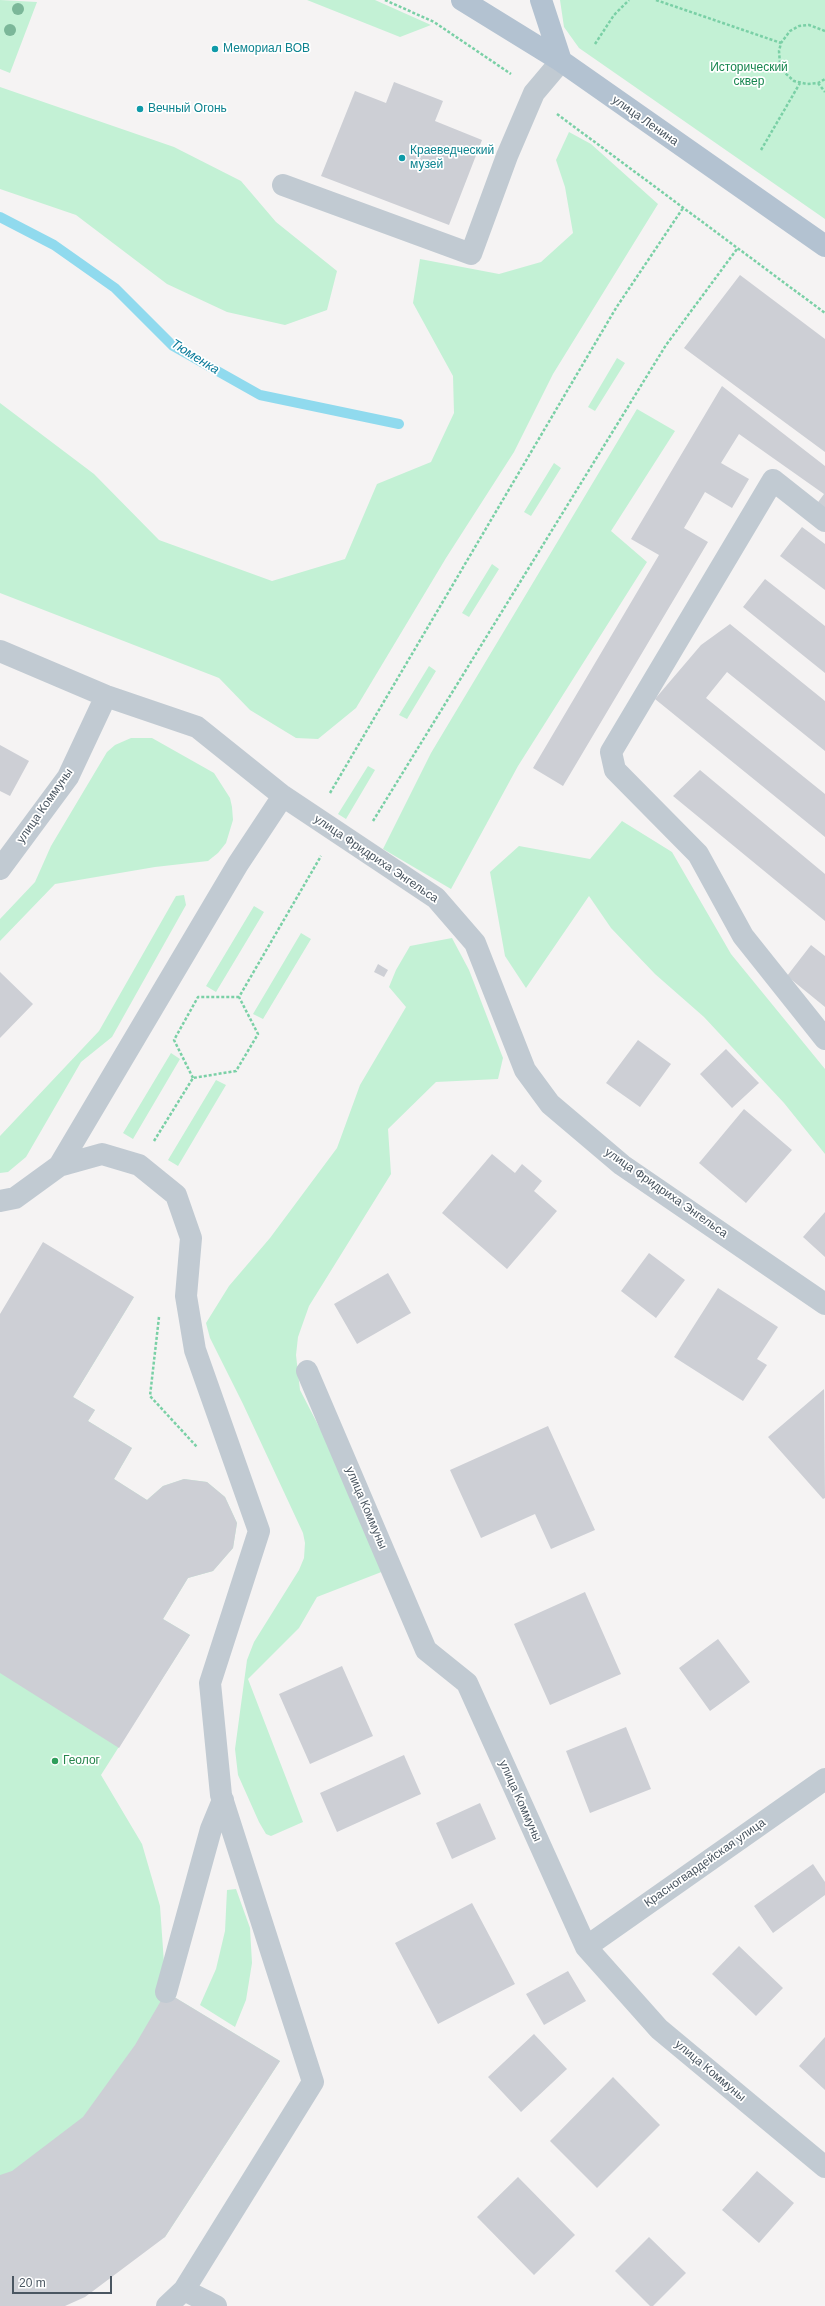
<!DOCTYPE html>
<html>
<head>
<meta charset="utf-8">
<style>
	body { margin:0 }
	#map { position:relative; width:825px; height:2306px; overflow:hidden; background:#f5f3f3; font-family:Arial,sans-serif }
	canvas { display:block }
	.scale { position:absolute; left:12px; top:2276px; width:100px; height:18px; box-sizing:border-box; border:2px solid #4a5661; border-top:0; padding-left:5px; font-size:12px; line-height:14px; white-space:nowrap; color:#4a5661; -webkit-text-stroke:3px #fff; paint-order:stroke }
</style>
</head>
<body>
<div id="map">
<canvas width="825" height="2306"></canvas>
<div class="scale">20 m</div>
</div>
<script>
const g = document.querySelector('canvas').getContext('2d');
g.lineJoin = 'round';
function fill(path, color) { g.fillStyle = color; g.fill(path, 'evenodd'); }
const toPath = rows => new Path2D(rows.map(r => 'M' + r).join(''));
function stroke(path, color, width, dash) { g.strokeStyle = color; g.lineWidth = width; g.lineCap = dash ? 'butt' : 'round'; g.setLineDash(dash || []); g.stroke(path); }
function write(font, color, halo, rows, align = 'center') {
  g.font = font + ' Arial,sans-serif'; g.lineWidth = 3.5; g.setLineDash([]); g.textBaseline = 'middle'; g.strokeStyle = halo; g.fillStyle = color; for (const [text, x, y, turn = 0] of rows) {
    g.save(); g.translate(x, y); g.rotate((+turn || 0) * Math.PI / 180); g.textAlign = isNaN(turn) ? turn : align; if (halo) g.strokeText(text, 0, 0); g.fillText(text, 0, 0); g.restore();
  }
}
fill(toPath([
	[0,0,37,2,10,73,0,69],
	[307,0,375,0,431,25,400,37],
	[560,0,825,0,825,219,579,48,564,27],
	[0,87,174,147,241,181,276,222,337,271,327,310,285,325,227,312,167,284,76,215,0,189],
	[569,132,591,144,658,204,553,374,514,452,446,558,356,708,318,739,296,738,250,710,219,678,0,593,0,403,94,474,159,540,272,581,345,559,377,484,431,462,454,413,453,376,413,303,420,259,499,274,541,262,573,233,565,187,556,160],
	[617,358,625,363,595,411,588,407],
	[637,409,675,431,611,531,647,562,518,766,451,889,383,849,431,753],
	[554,463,561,468,531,516,524,512],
	[492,564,499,569,469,617,462,613],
	[429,666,436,671,407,719,399,715],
	[131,738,152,738,214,773,230,798,232,807,233,820,226,843,218,853,208,861,155,867,55,884,0,941,0,919,35,882,51,846,107,752,115,745],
	[368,766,375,770,346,819,338,814],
	[622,821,672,852,731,954,825,1069,825,1154,784,1103,704,1017,655,974,611,928,589,896,526,988,505,956,490,872,519,846,590,859],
	[184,895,186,905,112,1037,81,1062,26,1157,8,1172,0,1173,0,1136,99,1031,176,896],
	[254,906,264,912,216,992,206,986],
	[301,933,311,939,263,1019,253,1014],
	[452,938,469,970,503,1058,498,1079,436,1082,388,1129,391,1174,309,1306,298,1337,296,1355,300,1390,343,1473,384,1571,317,1597,299,1628,248,1679,303,1822,271,1836,266,1834,259,1822,238,1775,235,1749,247,1660,254,1642,299,1570,304,1558,305,1543,303,1533,243,1404,210,1338,206,1323,229,1286,270,1238,337,1148,360,1085,406,1007,389,987,396,970,410,946],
	[171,1053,180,1059,133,1139,123,1133],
	[216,1080,226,1085,178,1166,168,1160],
	[134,1297,73,1397,95,1410,88,1421,132,1448,114,1479,147,1500,163,1486,184,1479,207,1482,225,1497,237,1523,233,1548,213,1571,188,1578,163,1619,190,1635,101,1775,142,1844,160,1906,166,1992,280,2061,165,2237,0,2306,0,1314],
	[236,1889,250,1928,252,1963,246,2000,235,2027,200,2005,216,1969,225,1931,227,1890]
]), '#c3f1d5');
stroke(toPath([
	[0,217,54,245,115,288,173,346,260,395,399,424]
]), '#90daee', 10);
fill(toPath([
	[394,82,443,101,435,121,482,140,449,225,321,176,355,91,386,103],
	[740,275,825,339,825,452,684,348],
	[722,386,825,466,825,512,816,505,824,494,739,434,721,463,749,479,732,508,705,492,684,528,708,542,563,786,533,768,659,555,631,539],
	[802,527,825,544,825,590,780,556],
	[765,579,825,626,825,673,743,607],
	[730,624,825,701,825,751,727,672,706,698,825,794,825,837,655,699,701,645],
	[0,745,29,761,10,796,0,791],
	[700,770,825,874,825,921,673,796],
	[811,945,825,956,825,1007,787,976],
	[378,964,388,970,384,977,374,972],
	[0,972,33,1004,0,1038],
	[638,1040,671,1064,640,1107,606,1083],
	[726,1049,759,1083,732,1108,700,1074],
	[744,1109,792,1150,746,1203,699,1163],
	[492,1154,515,1173,522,1164,542,1181,534,1191,557,1211,507,1269,442,1213],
	[825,1212,825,1257,803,1237],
	[43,1242,134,1297,73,1397,95,1410,88,1421,132,1448,114,1479,147,1500,163,1486,184,1479,207,1482,225,1497,237,1523,233,1548,213,1571,188,1578,163,1619,190,1635,119,1748,0,1673,0,1314],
	[649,1253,685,1280,656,1318,621,1291],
	[388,1273,411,1313,357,1344,334,1304],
	[718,1288,778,1327,757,1359,767,1365,743,1401,674,1357],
	[824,1389,825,1498,823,1499,768,1437],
	[548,1426,595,1530,551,1549,535,1514,481,1538,450,1470],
	[585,1592,621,1674,550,1705,514,1624],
	[718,1639,750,1682,710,1711,679,1668],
	[342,1666,373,1736,310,1764,279,1694],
	[626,1727,651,1789,590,1813,566,1751],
	[404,1755,421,1794,337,1832,320,1793],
	[480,1803,496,1839,452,1859,436,1823],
	[813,1864,825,1882,825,1895,773,1933,754,1906],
	[472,1903,515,1984,438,2024,395,1943],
	[739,1946,783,1988,756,2016,712,1974],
	[568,1971,586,2001,544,2025,526,1994],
	[166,1992,280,2061,165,2237,85,2297,65,2306,0,2306,0,2175,12,2171,83,2117,135,2045],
	[534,2034,567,2069,521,2112,488,2077],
	[825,2037,825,2090,799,2066],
	[613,2077,660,2125,597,2188,550,2141],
	[757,2171,794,2203,759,2243,722,2210],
	[518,2177,575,2235,534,2275,477,2217],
	[649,2237,686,2273,653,2306,650,2306,615,2271]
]), '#cdcfd5');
stroke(toPath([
	[385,0,434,22,511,74],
	[656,0,781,43],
	[825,31,809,25,799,26,790,31,781,43,779,51,780,64,785,73,794,81,807,84,818,83,825,79],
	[595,44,614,15,629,0],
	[818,83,825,92],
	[557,114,825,313],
	[761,150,800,83],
	[330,793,616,308,683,208],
	[373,821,666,345,737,249],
	[193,1078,174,1040,198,997,239,997],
	[154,1141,193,1078,236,1071,258,1034,239,997,321,856],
	[159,1317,150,1396,197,1447]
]), '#7ad0a6', 2.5, [3, 2]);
stroke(toPath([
	[283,185,471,254,507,156,534,93,561,61],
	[825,521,773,480,611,752,615,770,698,854,743,936,825,1039],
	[0,651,106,696,197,727,283,796,436,898,475,943,525,1070,550,1104,622,1165,825,1304],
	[0,869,68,777,106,696],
	[59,1166,238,864,283,796],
	[0,1201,15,1198,59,1166,102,1154,139,1165,176,1195,191,1238,186,1296,195,1350,259,1531,210,1683,221,1795,313,2082,184,2290,167,2306],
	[307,1371,426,1650,467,1683,586,1947,659,2029,825,2167],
	[586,1947,825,1779],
	[166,1992,211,1829,223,1800],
	[184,2290,216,2306]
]), '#c1cad2', 22);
stroke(toPath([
	[462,0,561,61,825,246],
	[541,0,561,61]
]), '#b3c2d1', 22);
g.fillStyle = '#7bb799';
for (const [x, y] of [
	[18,9],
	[10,30]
]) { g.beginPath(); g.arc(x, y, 6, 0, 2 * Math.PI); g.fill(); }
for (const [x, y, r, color] of [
	[215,49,4,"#0f9aa8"],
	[140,109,4,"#0f9aa8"],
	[402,158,4,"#0f9aa8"],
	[55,1761,4,"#2e9e5b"]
]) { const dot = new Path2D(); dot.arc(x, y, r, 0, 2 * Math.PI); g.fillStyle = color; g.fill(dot); stroke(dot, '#fff', 1.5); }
write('12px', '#0d838f', '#fff', [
	["Мемориал ВОВ",223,49],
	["Вечный Огонь",148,109],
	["Краеведческий",410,151],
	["музей",410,165]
], 'left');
write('12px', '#17864f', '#fff', [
	["Исторический",749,68],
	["сквер",749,82]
]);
write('12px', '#4a5661', '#fff', [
	["улица Ленина",645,121,35],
	["улица Коммуны",45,806,-55],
	["улица Фридриха Энгельса",376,859,34],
	["улица Фридриха Энгельса",666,1193,35],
	["улица Коммуны",366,1508,67],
	["улица Коммуны",520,1801,66],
	["Красногвардейская улица",705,1863,-35],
	["улица Коммуны",710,2071,40]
]);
write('12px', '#27864d', '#fff', [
	["Геолог",63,1761]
], 'left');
write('italic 13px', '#0c7c9b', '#fff', [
	["Тюменка",195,357,32]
]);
</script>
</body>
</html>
